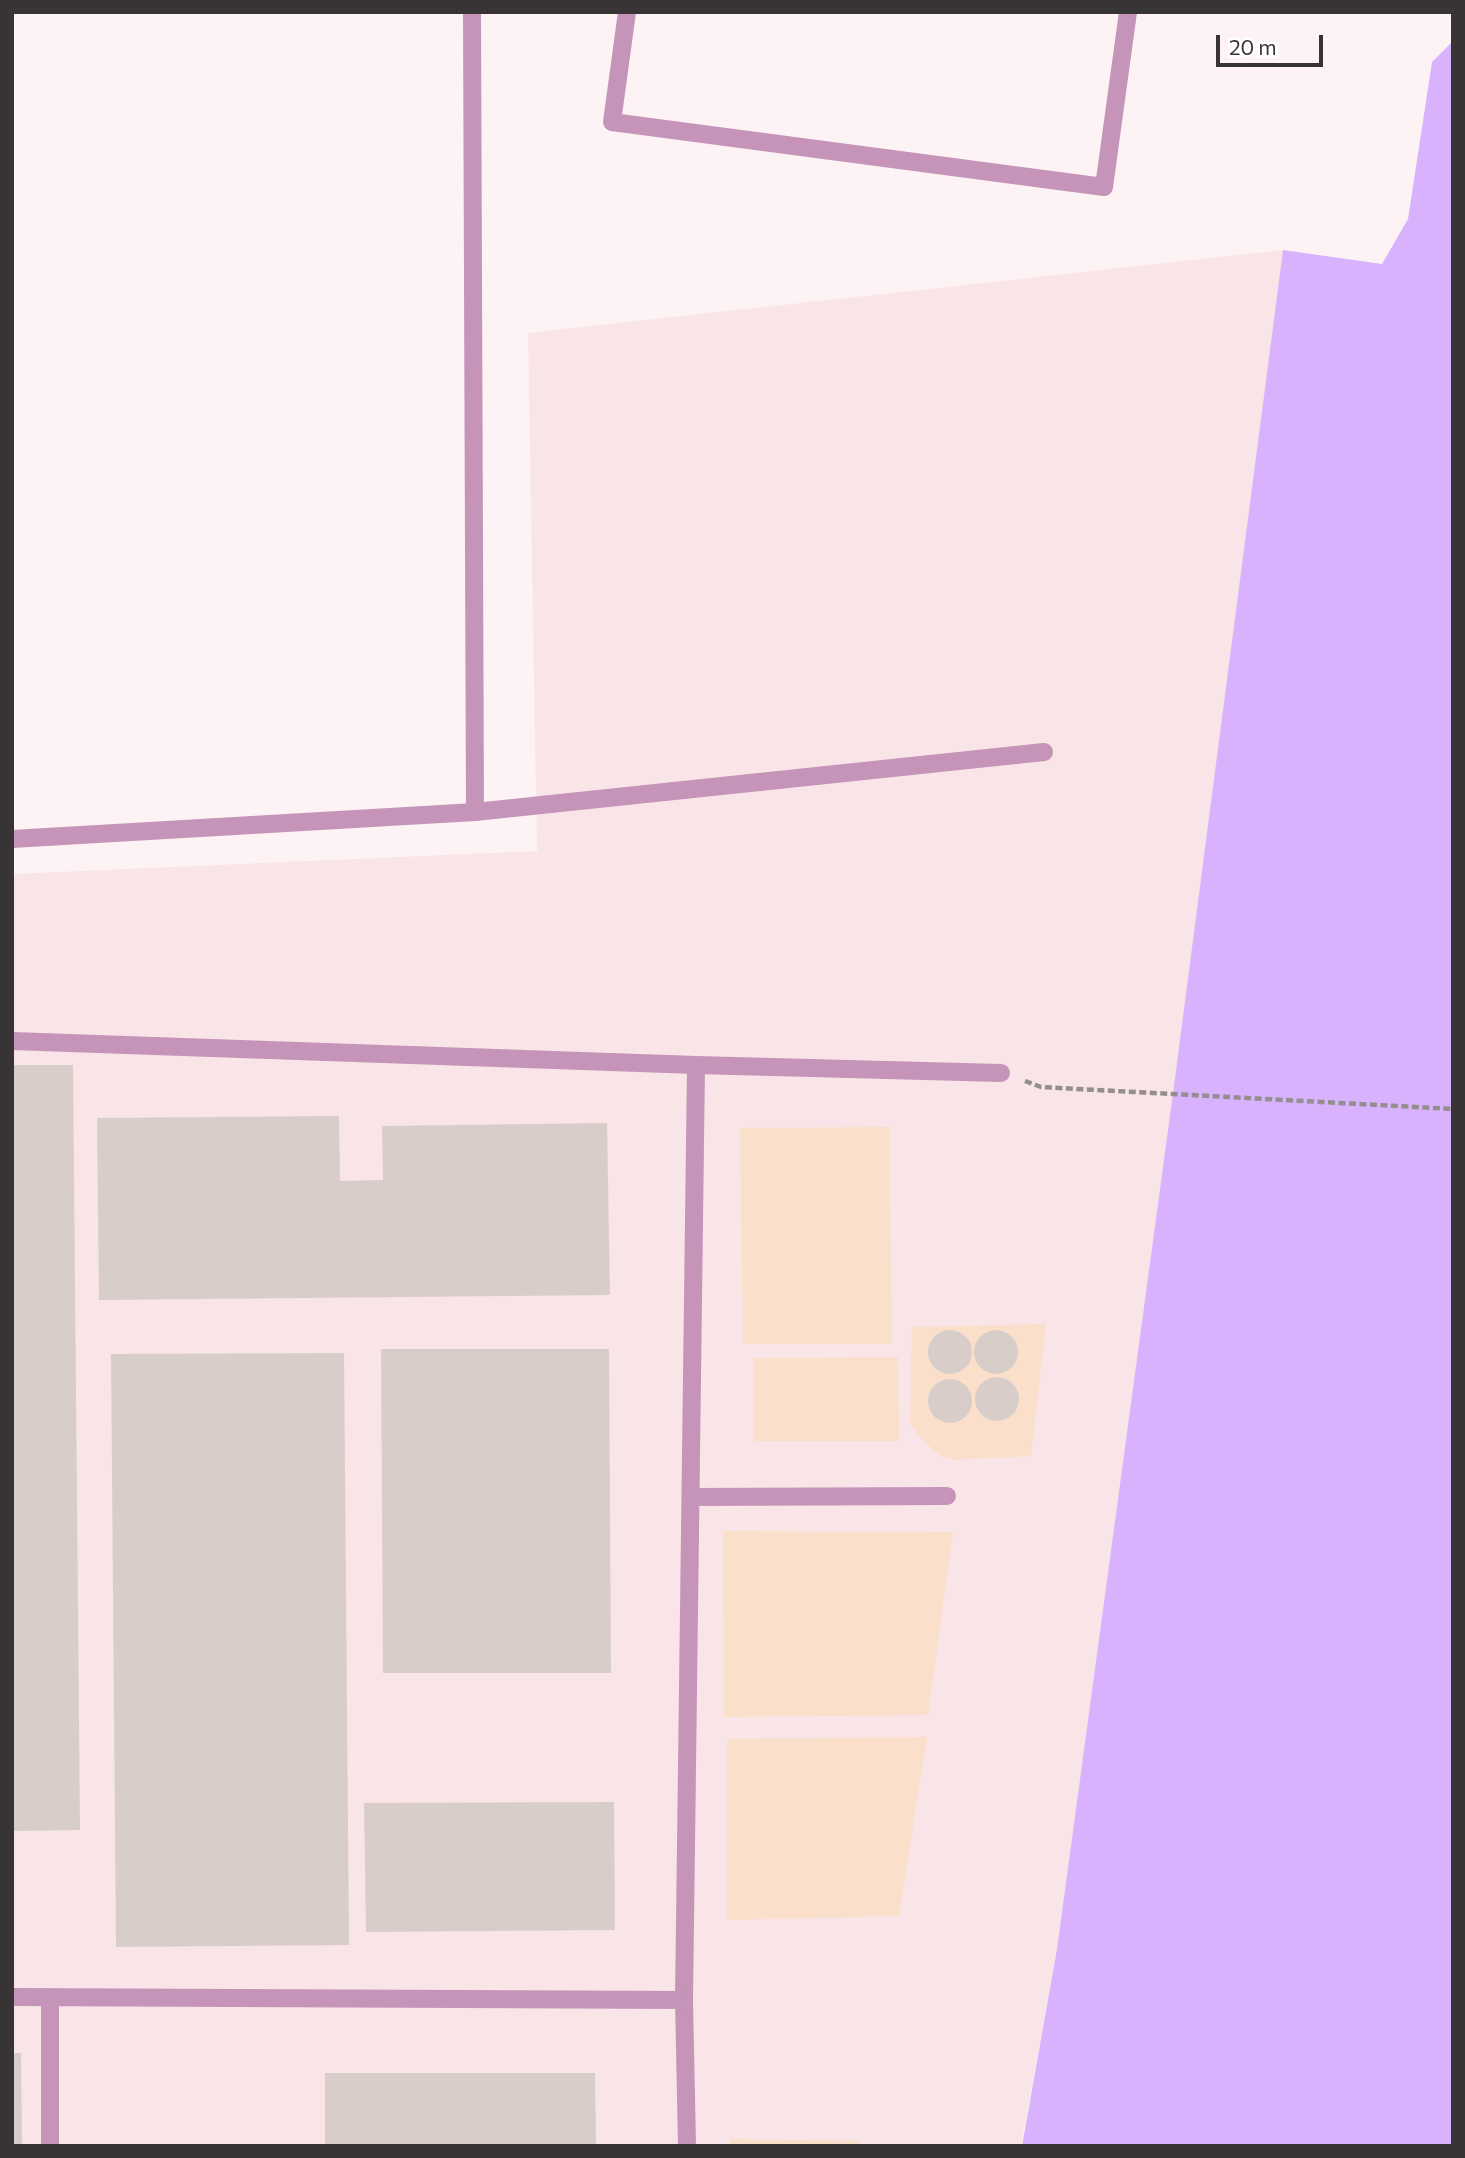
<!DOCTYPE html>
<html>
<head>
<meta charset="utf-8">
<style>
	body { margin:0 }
	#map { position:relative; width:1465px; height:2158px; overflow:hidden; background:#fdf3f5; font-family:Commissioner,sans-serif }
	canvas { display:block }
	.frame { position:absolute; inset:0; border:14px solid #383435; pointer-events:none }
	.scale { position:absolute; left:1216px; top:35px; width:107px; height:32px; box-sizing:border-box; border:4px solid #383435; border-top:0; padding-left:9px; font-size:21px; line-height:24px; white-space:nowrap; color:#383435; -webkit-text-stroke:5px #fff; paint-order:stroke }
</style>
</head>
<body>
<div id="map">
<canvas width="1465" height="2158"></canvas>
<div class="frame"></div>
<div class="scale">20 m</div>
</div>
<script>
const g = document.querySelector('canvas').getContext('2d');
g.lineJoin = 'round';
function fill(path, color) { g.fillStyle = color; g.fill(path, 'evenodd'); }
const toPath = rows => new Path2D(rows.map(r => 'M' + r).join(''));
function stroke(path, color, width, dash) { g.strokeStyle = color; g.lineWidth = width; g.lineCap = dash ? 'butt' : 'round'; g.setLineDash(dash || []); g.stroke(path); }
fill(toPath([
	[1283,250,1173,1093,1057,1949,1021,2146,12,2146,12,874,537,851,528,333]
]), '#f9e4e8');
fill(toPath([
	[889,1127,892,1344,743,1344,740,1128],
	[1046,1324,1031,1456,953,1460,939,1455,921,1438,910,1423,912,1327],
	[898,1357,899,1441,754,1441,753,1358],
	[723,1531,953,1532,928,1715,724,1717],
	[927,1737,899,1916,727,1920,727,1739],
	[730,2139,860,2141,859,2146,730,2146]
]), '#fadfca');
fill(toPath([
	[1453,41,1453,2146,1022,2146,1057,1949,1173,1093,1283,250,1382,264,1408,219,1432,62]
]), '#d8b2fd');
fill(toPath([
	[12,1065,73,1065,80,1830,12,1831],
	[339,1116,340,1181,383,1180,382,1126,607,1123,610,1295,99,1300,97,1118],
	'974 1352a22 22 0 1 1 44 0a22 22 0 1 1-44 0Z',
	'928 1352a22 22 0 1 1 44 0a22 22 0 1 1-44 0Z',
	[381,1349,609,1349,611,1673,383,1673],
	[344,1353,349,1945,116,1947,111,1354],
	'975 1399a22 22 0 1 1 44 0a22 22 0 1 1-44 0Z',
	'928 1401a22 22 0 1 1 44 0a22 22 0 1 1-44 0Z',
	[614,1802,615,1930,366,1932,364,1803],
	[12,2053,21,2053,22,2146,12,2146],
	[325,2073,595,2073,596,2146,325,2146]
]), '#d9cdca');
stroke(toPath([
	[1025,1081,1041,1087,1453,1109]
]), '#958e8f', 4.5, [7, 3.5]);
stroke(toPath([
	[472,12,475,812],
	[627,12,612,122,1104,187,1128,12],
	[12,839,475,812,1044,752],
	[12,1041,696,1065,1001,1073],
	[691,1497,947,1496],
	[687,2146,684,2000,696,1065]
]), '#c594b8', 18);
stroke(toPath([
	[12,1997,684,2000],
	[50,2146,50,1998]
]), '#c594b8', 18);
</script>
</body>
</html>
